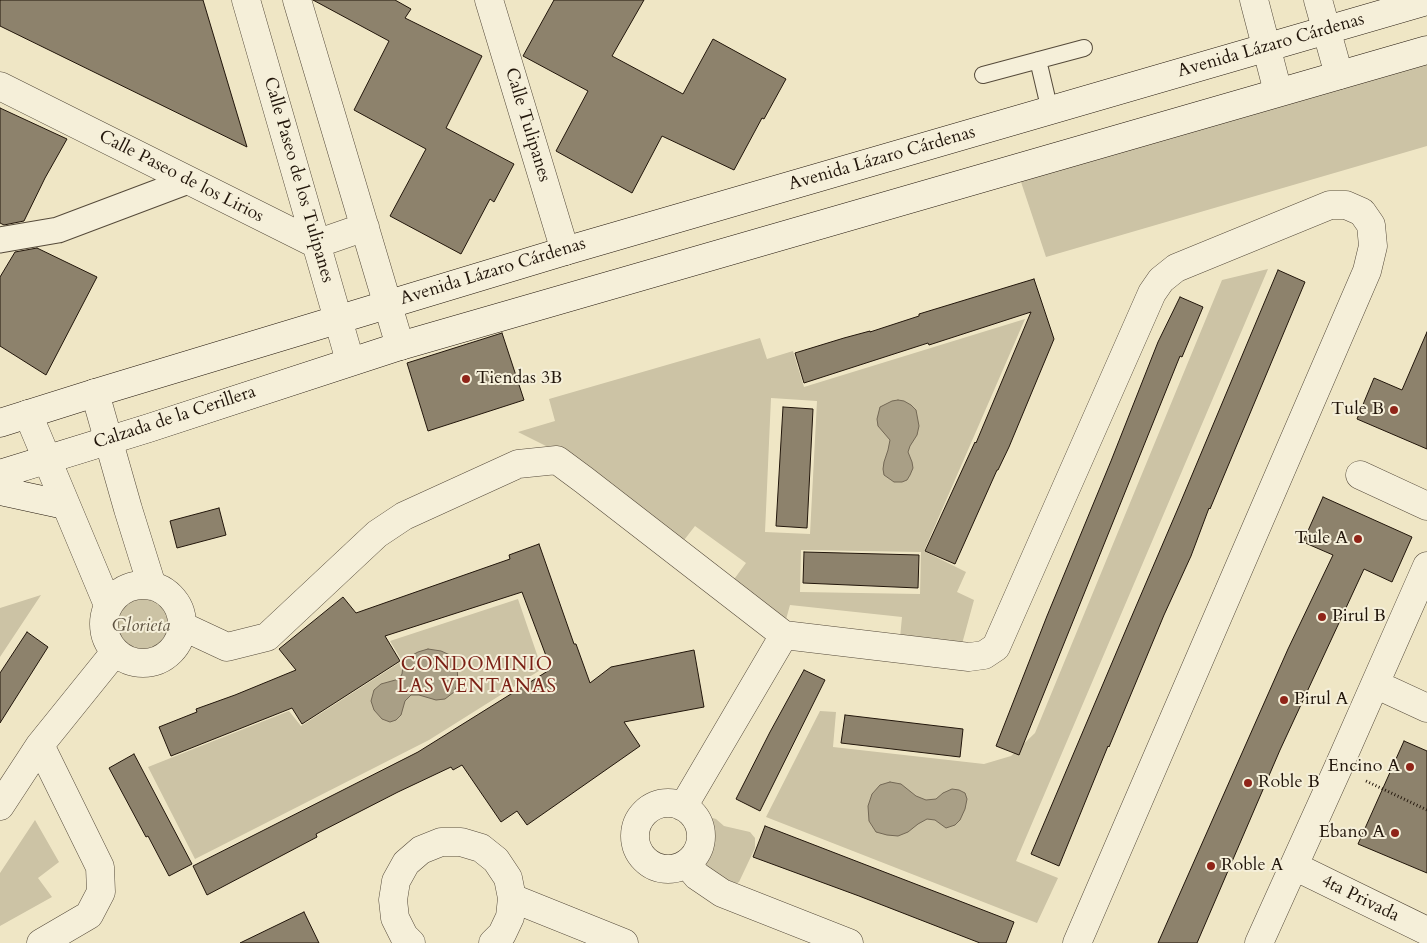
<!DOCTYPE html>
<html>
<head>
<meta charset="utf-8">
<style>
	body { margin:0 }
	canvas { display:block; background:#efe6c5 }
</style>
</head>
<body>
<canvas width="1427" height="943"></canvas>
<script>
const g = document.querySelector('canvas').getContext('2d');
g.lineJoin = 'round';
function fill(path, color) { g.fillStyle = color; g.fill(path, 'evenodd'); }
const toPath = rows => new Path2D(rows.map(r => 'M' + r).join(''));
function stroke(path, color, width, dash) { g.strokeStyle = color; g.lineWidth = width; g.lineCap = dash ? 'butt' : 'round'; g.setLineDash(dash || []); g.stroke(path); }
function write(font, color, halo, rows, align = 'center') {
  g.font = font + ' Cardo,serif'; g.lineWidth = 4; g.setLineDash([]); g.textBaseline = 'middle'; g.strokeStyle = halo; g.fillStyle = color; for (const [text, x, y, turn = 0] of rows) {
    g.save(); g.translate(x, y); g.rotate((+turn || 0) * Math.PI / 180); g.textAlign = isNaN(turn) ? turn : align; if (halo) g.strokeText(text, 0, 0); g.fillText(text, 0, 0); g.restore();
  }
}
fill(toPath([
	[1427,63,1427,146,1046,257,1020,179],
	[1268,269,1016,861,1058,878,1037,923,766,817,820,711,836,712,833,747,984,764,1011,756,1035,733,1222,280],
	[1025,319,924,551,966,572,957,592,974,600,962,644,900,638,902,617,790,605,785,623,732,582,746,563,695,526,681,544,546,446,518,432,555,421,549,399,760,338,767,359,793,351,804,387],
	[771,398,817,401,810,534,765,532],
	[801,550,921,552,920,594,800,592],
	[41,595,0,657,0,608],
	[518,599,542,669,429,740,195,859,148,767,289,711,301,726,402,661,390,641],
	'113 627a28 28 0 1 1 56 0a28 28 0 1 1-56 0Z',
	[709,817,716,819,724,826,750,832,755,838,755,848,739,882,733,885,705,871,703,860,708,843,710,828],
	[35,820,59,862,38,878,52,897,0,926,0,873]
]), '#ccc3a5');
const water = toPath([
	[898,400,904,401,911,405,916,410,919,426,917,435,910,446,908,452,912,462,913,468,910,475,907,480,902,482,894,482,884,475,883,469,884,462,888,450,890,440,878,426,877,419,880,407,892,401,898,400],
	[428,649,441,651,450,655,457,666,458,683,454,692,445,699,436,700,419,695,411,695,405,701,401,715,396,720,390,722,382,719,374,710,371,701,374,690,381,684,399,679,402,674,403,666,407,658,418,652,428,649],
	[890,782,901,784,916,796,926,800,936,799,943,793,952,789,959,790,965,793,967,799,965,809,960,820,955,825,946,828,935,820,927,819,918,824,908,832,898,836,887,835,876,832,869,821,868,806,872,794,880,785,890,782]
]);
fill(water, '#a99f86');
stroke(water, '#736855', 1);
const building = toPath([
	[0,0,203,0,247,147,0,26,0,0],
	[313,0,395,0,411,9,405,18,482,56,446,128,514,164,494,202,490,199,461,254,390,216,426,149,354,110,389,41,313,0],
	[554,0,644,0,612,56,683,94,713,39,786,79,764,119,762,118,734,170,662,136,632,193,556,151,588,91,523,56,554,0],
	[0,108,67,139,45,178,24,221,4,225,0,223,0,108],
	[37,248,97,277,46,375,0,346,0,277,15,252,37,248],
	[1278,270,1305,282,1210,509,1209,508,1191,556,1164,615,1109,747,1108,746,1059,866,1031,854,1128,625,1179,506,1278,270],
	[1034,279,1054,339,1009,447,998,470,997,470,955,564,925,551,975,442,976,443,1031,312,929,345,928,343,804,383,795,353,844,338,870,331,870,332,919,316,919,314,1034,279],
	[1180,297,1203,307,1182,357,1180,356,1019,755,996,746,1047,616,1111,461,1158,342,1180,297],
	[1427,332,1427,449,1357,419,1374,378,1402,390,1427,332],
	[502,333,524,400,428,431,407,363,502,333],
	[783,407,813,409,807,528,776,526,783,407],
	[1323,497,1412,537,1392,582,1364,569,1280,750,1197,943,1158,943,1288,649,1333,555,1303,542,1323,497],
	[219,508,226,535,177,548,170,521,219,508],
	[539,544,574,644,576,644,590,683,611,667,694,650,704,707,624,722,640,746,527,825,517,811,501,822,462,765,453,770,451,767,398,792,316,834,317,837,207,895,193,866,418,752,551,669,522,592,385,636,400,661,302,724,292,708,171,756,159,727,197,712,196,709,235,695,296,670,279,649,343,597,356,613,510,559,509,555,539,544],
	[804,552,919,555,918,588,803,583,804,552],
	[27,632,48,647,0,723,0,673,27,632],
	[804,670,825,680,760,811,736,799,770,732,804,670],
	[845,715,963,729,960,757,841,743,845,715],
	[1404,741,1427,751,1427,873,1358,844,1404,741],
	[134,754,192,864,169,876,148,836,146,837,109,768,134,754],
	[765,826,1014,922,1006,943,980,943,859,896,753,857,765,826],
	[304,912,319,943,240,943,304,912]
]);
fill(building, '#8d826c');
stroke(building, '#22160b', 1);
const service = toPath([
	[1038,60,1050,111],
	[983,75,1084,48]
]);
const pedestrian = toPath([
	[0,240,58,230,188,181]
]);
const minor = toPath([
	[246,0,350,361],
	[297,0,400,346],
	[489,0,565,251],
	[1254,0,1278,92],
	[1318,0,1339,75],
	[0,86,316,244,365,227],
	[95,393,128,509,152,586],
	[28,414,108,605],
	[1360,475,1427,506],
	'104 624a39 39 0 1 1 78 0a39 39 0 1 1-78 0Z',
	[182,626,227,647,267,637,377,534,404,516,518,464,557,460,584,480,784,635,969,657,984,655,996,647,1152,293,1161,280,1176,268,1330,205,1346,205,1362,212,1371,225,1373,246,1367,271,1077,943],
	[1375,684,1427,708],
	[40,745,100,867,101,892,89,915,41,943],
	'635 836a33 33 0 1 1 66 0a33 33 0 1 1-66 0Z',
	[0,806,40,745,115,652],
	[683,807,784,635],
	[687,864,697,876,722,893,849,943],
	[1294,866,1427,931],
	[512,898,624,943],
	[411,943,404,936,395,918,393,900,396,881,406,863,421,850,441,842,461,842,481,848,496,860,508,878,512,898,510,917,502,934,493,943],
	[1259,943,1338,768,1427,566]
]);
const secondary = toPath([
	[0,423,95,393,565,251,1427,1],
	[0,474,149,428,400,346,1427,50],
	[0,491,65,505]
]);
stroke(service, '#554a3a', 18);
stroke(pedestrian, '#554a3a', 27);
stroke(minor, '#554a3a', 29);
stroke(secondary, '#22160b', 29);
stroke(toPath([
	[1366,781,1427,810]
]), '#22160b', 3, [1, 2.5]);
stroke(service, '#f5efd9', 16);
stroke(pedestrian, '#f5efd9', 25);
stroke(minor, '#f5efd9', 28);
stroke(secondary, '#f5efd9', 28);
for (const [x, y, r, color] of [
	[466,379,5,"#8f2418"],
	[1394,410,5,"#8f2418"],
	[1358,539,5,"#8f2418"],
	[1322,617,5,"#8f2418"],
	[1284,700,5,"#8f2418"],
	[1410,767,5,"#8f2418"],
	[1248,783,5,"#8f2418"],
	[1395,833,5,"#8f2418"],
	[1211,866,5,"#8f2418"]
]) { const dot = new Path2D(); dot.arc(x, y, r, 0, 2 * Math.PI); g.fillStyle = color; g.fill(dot); stroke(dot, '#f5efd9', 2); }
write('18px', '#22160b', '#f5efd9', [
	["Avenida Lázaro Cárdenas",1271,46,-16],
	["Calle Tulipanes",527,125,73],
	["Avenida Lázaro Cárdenas",882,159,-16],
	["Calle Paseo de los Lirios",181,177,27],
	["Calle Paseo de los Tulipanes",298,180,74],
	["Avenida Lázaro Cárdenas",493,272,-17],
	["Calzada de la Cerillera",175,418,-18],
	["4ta Privada",1360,899,26]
]);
write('18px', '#22160b', '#f5efd9', [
	["Tiendas 3B",476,379],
	["Tule B",1384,410,"right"],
	["Tule A",1348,539,"right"],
	["Pirul B",1332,617],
	["Pirul A",1294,700],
	["Encino A",1400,767,"right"],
	["Roble B",1258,783],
	["Ebano A",1385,833,"right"],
	["Roble A",1221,866]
], 'left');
write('italic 18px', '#5e5341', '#f5efd9', [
	["Glorieta",141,627]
]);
g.letterSpacing = '1px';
write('19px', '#7a1f14', '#f5efd9', [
	["CONDOMINIO",477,666],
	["LAS VENTANAS",477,688]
]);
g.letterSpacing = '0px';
</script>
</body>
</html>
